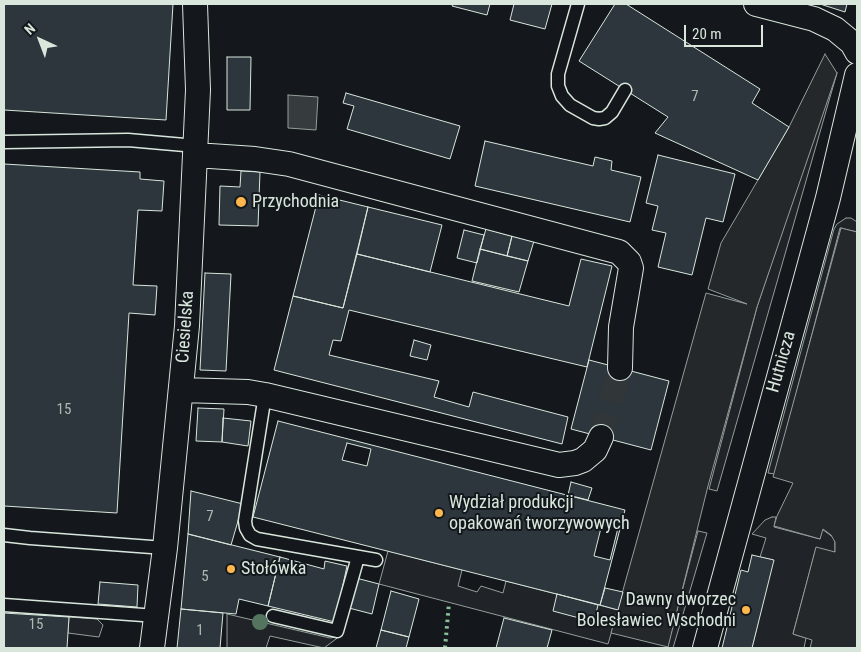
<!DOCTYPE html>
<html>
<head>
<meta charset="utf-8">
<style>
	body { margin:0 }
	#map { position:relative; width:861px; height:652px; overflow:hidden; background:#14181c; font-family:"Roboto Condensed",sans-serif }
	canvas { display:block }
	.frame { position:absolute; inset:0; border:5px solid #d8e6dc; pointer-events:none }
	.north { position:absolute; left:15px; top:15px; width:50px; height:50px; -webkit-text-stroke:4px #14181c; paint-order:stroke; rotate:317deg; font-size:14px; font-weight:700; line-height:20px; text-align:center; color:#d8e6dc }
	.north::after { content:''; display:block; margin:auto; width:18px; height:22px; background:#d8e6dc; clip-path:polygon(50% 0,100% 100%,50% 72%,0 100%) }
	.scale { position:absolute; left:684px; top:25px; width:79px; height:22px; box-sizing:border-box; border:2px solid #d8e6dc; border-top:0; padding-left:6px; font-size:15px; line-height:18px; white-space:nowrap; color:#d8e6dc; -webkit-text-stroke:4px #14181c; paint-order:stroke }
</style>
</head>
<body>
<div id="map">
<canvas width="861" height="652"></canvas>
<div class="frame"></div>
<div class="north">N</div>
<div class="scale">20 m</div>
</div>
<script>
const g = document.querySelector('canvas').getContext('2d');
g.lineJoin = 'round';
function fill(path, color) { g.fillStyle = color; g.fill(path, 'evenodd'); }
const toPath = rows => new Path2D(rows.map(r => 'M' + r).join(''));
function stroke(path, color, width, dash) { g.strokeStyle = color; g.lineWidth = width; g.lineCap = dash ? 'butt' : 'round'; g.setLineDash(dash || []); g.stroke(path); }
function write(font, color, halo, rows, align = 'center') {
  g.font = font + ' "Roboto Condensed",sans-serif'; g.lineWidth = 4; g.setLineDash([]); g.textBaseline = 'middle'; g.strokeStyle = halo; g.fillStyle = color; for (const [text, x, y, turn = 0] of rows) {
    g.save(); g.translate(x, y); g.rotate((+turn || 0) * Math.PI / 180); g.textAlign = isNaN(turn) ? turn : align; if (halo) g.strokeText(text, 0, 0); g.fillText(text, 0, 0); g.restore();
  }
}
const green = toPath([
	[837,73,717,491,709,489,757,307,815,131,837,73],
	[846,218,851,218,857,222,857,232,840,228,775,474,768,473,834,229,837,224,846,218],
	[772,517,776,517,774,527,820,539,822,529,834,538,835,542,835,553,816,548,793,634,806,638,804,648,752,648,773,560,760,557,766,538,752,534,765,520,772,517],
	[698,531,707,533,673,648,667,648,698,531],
	[388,551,462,570,458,586,477,592,481,586,503,593,506,581,618,610,608,644,379,584,388,551],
	[227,614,330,638,340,636,324,648,270,636,266,648,227,648,227,614],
	[69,617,97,619,103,625,99,637,68,633,69,617]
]);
fill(green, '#202428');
stroke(green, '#939e99', 1);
const parking = toPath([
	[825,54,837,73,757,307,708,486,668,647,611,633,706,293,747,304,708,289,721,243,789,127,825,54],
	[841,228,857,232,857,648,810,648,812,640,793,634,816,547,835,552,835,542,831,535,823,529,820,539,774,526,777,516,793,483,773,477,841,228]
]);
fill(parking, '#24282b');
stroke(parking, '#939e99', 1);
const water = toPath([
	[288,95,318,97,316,130,288,128,288,95]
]);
fill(water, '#363b3e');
stroke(water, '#939e99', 1);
const building = toPath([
	[4,4,173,4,166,120,4,110,4,4],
	[453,4,490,4,487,15,452,6,453,4],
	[514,4,552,4,545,29,510,20,514,4],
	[615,4,626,4,760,89,752,103,789,127,758,180,655,133,668,117,579,61,615,4],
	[820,4,847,4,845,12,820,4],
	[227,57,251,57,250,110,227,110,227,57],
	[346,93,460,126,450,159,347,129,354,106,343,103,346,93],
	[485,141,593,166,595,157,612,161,611,170,641,177,630,222,475,186,485,141],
	[658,155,735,174,723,222,706,218,692,275,658,267,666,233,652,230,658,206,646,203,658,155],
	[4,164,140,172,140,179,164,181,162,211,138,210,133,285,157,286,155,315,129,313,117,513,4,506,4,164],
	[241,171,260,172,258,226,219,225,220,186,240,187,241,171],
	[319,195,368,207,343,308,293,296,319,195],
	[368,207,442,225,430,272,357,254,368,207],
	[486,229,512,236,507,256,480,249,486,229],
	[464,230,484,235,477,263,457,258,464,230],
	[512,236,534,241,528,261,507,256,512,236],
	[480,249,528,261,519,292,472,281,480,249],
	[357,254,569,306,581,259,612,266,587,367,349,310,341,341,333,340,329,355,439,381,434,397,469,407,473,392,568,417,562,444,274,370,293,296,343,308,357,254],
	[205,273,231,274,226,371,200,370,205,273],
	[414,340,431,345,427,360,410,356,414,340],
	[589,360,669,381,651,450,571,429,589,360],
	[198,408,224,409,222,442,196,441,198,408],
	[223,418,251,421,248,446,222,442,223,418],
	[278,421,625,510,600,605,253,517,278,421],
	[347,443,371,449,367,466,342,460,347,443],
	[602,524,618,528,610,560,594,556,602,524],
	[571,482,592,488,588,500,568,495,571,482],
	[191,491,243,504,231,545,188,534,191,491],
	[188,534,280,557,268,606,239,599,236,614,181,609,188,534],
	[752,555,774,560,752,648,722,648,741,570,748,572,752,555],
	[280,557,324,569,325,561,347,566,335,622,268,606,280,557],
	[356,578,379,584,372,614,349,608,356,578],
	[100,582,138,585,137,607,98,604,100,582],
	[605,588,623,592,618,610,600,605,605,588],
	[391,591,419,599,409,637,381,630,391,591],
	[557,594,598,605,594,622,553,611,557,594],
	[181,609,223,613,220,648,177,648,181,609],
	[4,613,69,617,67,648,4,648,4,613],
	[504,618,552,630,547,648,496,648,504,618],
	[381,630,409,637,406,648,376,648,381,630]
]);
fill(building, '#2c363c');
stroke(building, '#d8e6dc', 1);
stroke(toPath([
	[601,437,620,368]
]), '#313739', 24, [24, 12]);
const lane = toPath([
	[578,4,558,74,558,86,562,96,570,105,593,118,599,119,605,118,612,112,625,90],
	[4,142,128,140,196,146],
	[265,395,245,521,246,528,250,535,257,539,376,560],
	[4,535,30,538,165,548],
	[4,605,157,616],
	[273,616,337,631,358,557]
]);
const street = toPath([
	[756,4,814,19,835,29,852,43,857,52],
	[195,155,255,159,289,164,619,252,629,262,631,268,621,327,620,368],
	[181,390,248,392,265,395,559,465,575,463,583,460,595,450,601,437],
	[152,648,165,548,187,326,198,90,195,4],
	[705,648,828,198,857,75]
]);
stroke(lane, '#d8e6dc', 15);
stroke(street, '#d8e6dc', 26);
stroke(lane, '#14181c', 12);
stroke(street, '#14181c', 24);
stroke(toPath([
	[445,648,449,603]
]), '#8ac095', 4, [2.5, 4]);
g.fillStyle = '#55745f';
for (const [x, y] of [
	[260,622]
]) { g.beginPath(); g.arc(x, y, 8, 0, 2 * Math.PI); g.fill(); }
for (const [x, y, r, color] of [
	[241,202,6,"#ffb74d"],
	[439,513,5,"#ffb74d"],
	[231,569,5,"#ffb74d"],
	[746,610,5,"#ffb74d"]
]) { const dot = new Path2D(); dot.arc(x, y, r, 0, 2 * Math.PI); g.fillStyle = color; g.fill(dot); stroke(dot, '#14181c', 2); }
write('15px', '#adbab4', null, [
	["7",695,97],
	["15",64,410],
	["7",210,517],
	["5",205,577],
	["15",36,625],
	["1",200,631]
]);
write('18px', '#d8e6dc', '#14181c', [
	["Przychodnia",252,202],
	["Wydział produkcji",449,503],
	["opakowań tworzywowych",449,524],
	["Stołówka",241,569],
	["Dawny dworzec",736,600,"right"],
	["Bolesławiec Wschodni",736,621,"right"]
], 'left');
write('18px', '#d8e6dc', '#14181c', [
	["Ciesielska",186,327,-86],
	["Hutnicza",782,362,-74]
]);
</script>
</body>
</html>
